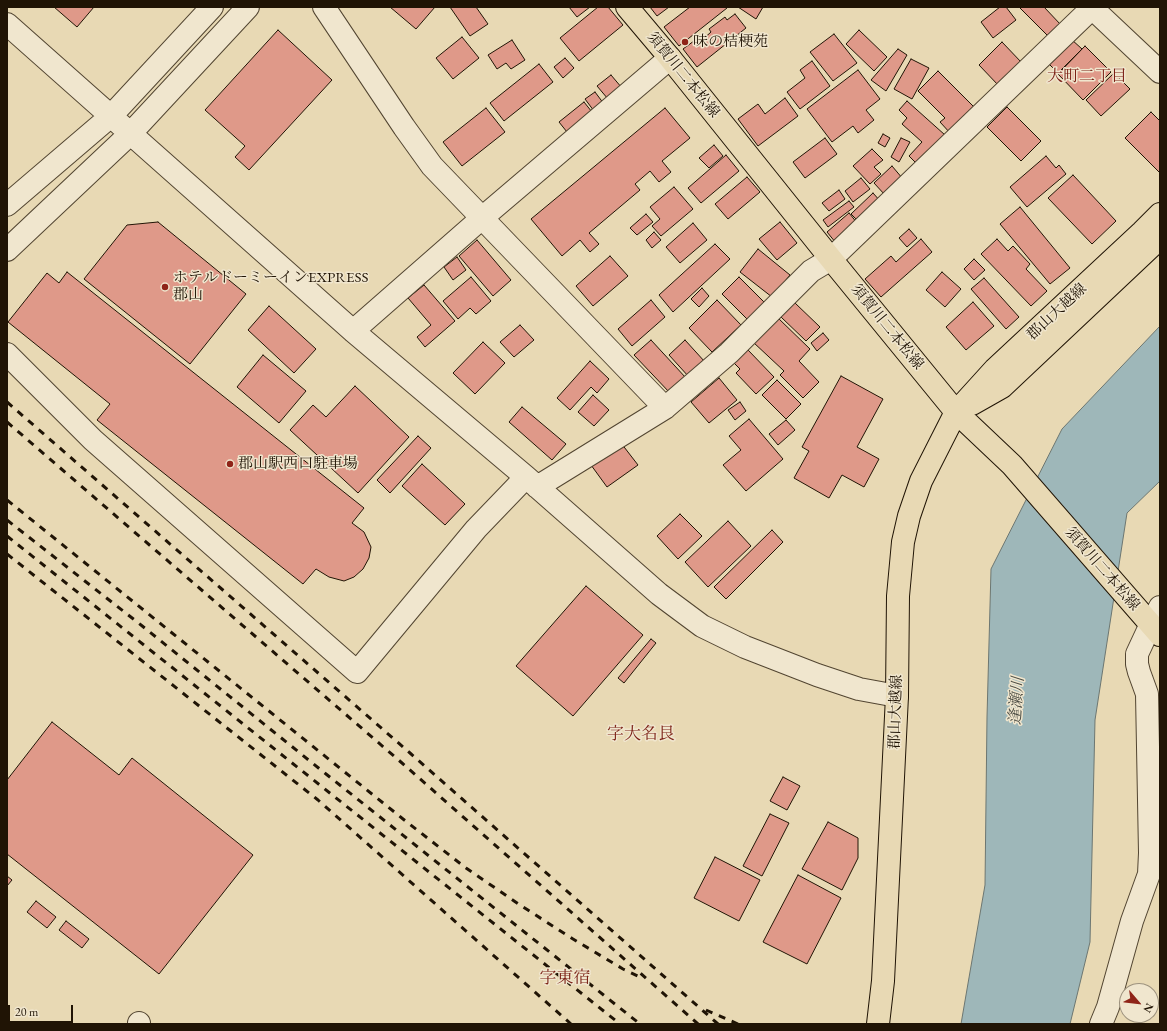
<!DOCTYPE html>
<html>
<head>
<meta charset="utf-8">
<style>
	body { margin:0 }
	#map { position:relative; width:1167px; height:1031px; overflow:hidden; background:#e8d9b4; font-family:"EB Garamond",serif }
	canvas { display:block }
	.frame { position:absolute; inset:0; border:8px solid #201405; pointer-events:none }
	.north { position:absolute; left:1119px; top:983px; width:40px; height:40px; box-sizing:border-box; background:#f0e6ce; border:1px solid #9d927e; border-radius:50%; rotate:118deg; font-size:11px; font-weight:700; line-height:16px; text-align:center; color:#201405 }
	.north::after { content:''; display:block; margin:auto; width:14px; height:18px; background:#8f2418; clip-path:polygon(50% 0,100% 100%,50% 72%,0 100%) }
	.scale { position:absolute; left:8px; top:1005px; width:65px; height:18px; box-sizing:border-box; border:2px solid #201405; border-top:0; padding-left:5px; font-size:12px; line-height:14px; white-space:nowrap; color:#201405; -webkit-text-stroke:3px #f0e6ce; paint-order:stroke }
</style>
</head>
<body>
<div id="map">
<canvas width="1167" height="1031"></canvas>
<div class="frame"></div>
<div class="north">N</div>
<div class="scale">20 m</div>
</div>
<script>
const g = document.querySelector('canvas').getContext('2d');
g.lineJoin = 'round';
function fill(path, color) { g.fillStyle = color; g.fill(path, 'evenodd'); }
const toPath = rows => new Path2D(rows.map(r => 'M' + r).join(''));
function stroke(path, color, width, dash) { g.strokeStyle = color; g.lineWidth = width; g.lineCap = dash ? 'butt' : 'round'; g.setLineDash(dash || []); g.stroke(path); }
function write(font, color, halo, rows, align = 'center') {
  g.font = font + ' "EB Garamond","Noto Serif JP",serif'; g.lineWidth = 3; g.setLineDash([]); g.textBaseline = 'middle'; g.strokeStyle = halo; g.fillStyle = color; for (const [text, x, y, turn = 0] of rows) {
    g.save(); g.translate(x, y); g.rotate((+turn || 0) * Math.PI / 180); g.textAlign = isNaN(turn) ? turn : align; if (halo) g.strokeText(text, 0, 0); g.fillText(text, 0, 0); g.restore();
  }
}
const water = toPath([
	[1160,326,1160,481,1127,513,1095,720,1090,942,1070,1024,961,1024,985,885,987,717,991,569,1062,429,1160,326]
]);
fill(water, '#9eb7b9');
stroke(water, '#6c7671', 1);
const building = toPath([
	[54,7,94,7,77,27,54,7],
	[390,7,435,7,416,29,390,7],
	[450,7,476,7,488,24,470,36,450,7],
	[569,7,590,7,577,17,569,7],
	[598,7,608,7,623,25,579,61,560,38,598,7],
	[650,7,669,7,657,16,650,7],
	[690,7,726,7,727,8,679,46,664,27,690,7],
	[738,7,763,7,756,19,738,7],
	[1000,7,1006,7,1016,20,993,38,981,22,1000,7],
	[1019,7,1044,7,1061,25,1049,37,1019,7],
	[735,14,746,28,697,67,683,49,698,38,701,41,711,32,709,29,725,17,727,20,735,14],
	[278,30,332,80,249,170,235,157,245,146,205,110,278,30],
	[859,30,887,57,874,71,846,44,859,30],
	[834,34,857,63,833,81,810,52,834,34],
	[462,37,479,58,453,79,436,58,462,37],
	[1071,39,1082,49,1058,73,1047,62,1071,39],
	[512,40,525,60,511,69,506,63,497,69,488,55,512,40],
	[1002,42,1022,63,999,86,979,65,1002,42],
	[1085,46,1111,72,1083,100,1058,74,1085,46],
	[898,49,907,55,886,91,871,80,898,49],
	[565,58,574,68,563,78,554,67,565,58],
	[911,59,929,68,912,99,894,89,911,59],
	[812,61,830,86,800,109,787,92,805,78,800,70,812,61],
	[539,64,553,82,504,121,490,103,539,64],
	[858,70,880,99,866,110,874,120,858,133,853,126,832,142,807,109,858,70],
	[938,71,976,109,951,134,940,122,945,118,918,91,938,71],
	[1114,73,1130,89,1101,116,1086,100,1114,73],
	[611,75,622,88,608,99,597,86,611,75],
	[595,92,604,104,594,111,585,99,595,92],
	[785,98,798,116,758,146,738,119,758,104,765,114,785,98],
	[907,101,945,135,919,166,909,156,922,142,902,124,907,118,899,110,907,101],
	[584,102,592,112,567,132,559,122,584,102],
	[1007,107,1041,141,1021,161,987,127,1007,107],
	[486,108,505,132,462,166,443,142,486,108],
	[665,108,690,138,662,161,671,172,659,182,650,171,635,184,640,190,589,233,599,244,590,252,580,240,562,256,531,219,665,108],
	[1151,112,1160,121,1160,173,1125,138,1151,112],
	[883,134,890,138,885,147,878,143,883,134],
	[825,138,837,154,805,178,793,162,825,138],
	[901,138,910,142,899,162,891,157,901,138],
	[714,145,723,156,709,168,699,158,714,145],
	[872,149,883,160,874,167,881,174,870,184,853,166,872,149],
	[726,155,739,171,701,203,688,188,726,155],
	[1046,156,1056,168,1059,165,1066,174,1027,207,1010,187,1046,156],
	[892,166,903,179,885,195,874,183,892,166],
	[1073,175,1116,221,1092,244,1048,198,1073,175],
	[747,177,760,192,728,219,715,204,747,177],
	[861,178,870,189,853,202,845,191,861,178],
	[674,187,693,209,661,236,652,226,660,219,650,207,674,187],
	[839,190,845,199,829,211,822,203,839,190],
	[873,193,881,202,859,222,851,214,873,193],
	[849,201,854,207,828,227,823,220,849,201],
	[1020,207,1070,268,1050,284,1000,224,1020,207],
	[849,213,858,224,836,243,827,232,849,213],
	[646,214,653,222,637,235,630,228,646,214],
	[158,222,246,294,190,364,84,279,127,225,158,222],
	[780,222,797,243,777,260,759,239,780,222],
	[693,223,707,240,680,263,666,247,693,223],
	[909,229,917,238,907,247,899,238,909,229],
	[654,232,661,240,652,248,646,240,654,232],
	[921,239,932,252,881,297,865,279,891,256,896,262,921,239],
	[997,239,1008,251,1013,246,1030,264,1026,269,1047,291,1031,306,981,254,997,239],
	[477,240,511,280,493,296,459,256,477,240],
	[715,244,730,259,673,312,659,295,715,244],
	[758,249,790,275,772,297,740,272,758,249],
	[610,256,628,276,593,306,576,286,610,256],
	[457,257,466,270,453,280,444,267,457,257],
	[974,259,985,270,974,280,964,269,974,259],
	[67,272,364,508,352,523,364,532,371,547,369,558,363,569,354,577,344,581,329,577,316,569,303,584,97,420,110,404,8,322,47,273,59,283,67,272],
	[942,272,961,289,945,307,926,290,942,272],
	[471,277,491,301,476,314,470,308,458,319,443,301,471,277],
	[739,277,764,302,747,319,722,294,739,277],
	[984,278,1019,317,1006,329,971,289,984,278],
	[424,285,455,321,425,347,417,337,431,325,408,298,424,285],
	[702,288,709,296,699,307,691,299,702,288],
	[651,300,665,317,632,346,618,329,651,300],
	[717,300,741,325,712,352,689,328,717,300],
	[973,302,994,326,966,350,946,327,973,302],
	[795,303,820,327,806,341,781,317,795,303],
	[269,306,316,349,294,373,248,330,269,306],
	[777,317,810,349,799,361,819,382,803,398,780,375,784,371,753,342,777,317],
	[520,325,534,340,514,357,500,342,520,325],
	[823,333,829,340,817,351,811,343,823,333],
	[651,340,686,378,670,393,634,355,651,340],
	[685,340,705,362,689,377,669,355,685,340],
	[483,342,505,363,475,394,453,373,483,342],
	[748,350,774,377,756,394,736,373,740,369,734,363,748,350],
	[263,355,306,391,279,423,237,387,263,355],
	[590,361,609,379,597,393,591,387,570,410,557,398,590,361],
	[841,376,883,399,857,447,879,459,864,487,842,475,829,498,794,478,809,451,802,447,841,376],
	[719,378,737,400,709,423,691,402,719,378],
	[777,380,801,404,786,419,762,395,777,380],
	[355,386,409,437,358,493,290,430,313,405,326,417,355,386],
	[593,395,609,410,594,426,578,412,593,395],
	[740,402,746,411,735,420,728,410,740,402],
	[522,407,566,444,552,460,509,422,522,407],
	[749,419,783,459,746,491,723,465,741,450,729,436,749,419],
	[786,420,795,430,778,445,769,434,786,420],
	[418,436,431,448,390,493,377,480,418,436],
	[621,443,638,465,607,487,591,465,621,443],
	[422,464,465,504,445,525,402,486,422,464],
	[680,514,702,536,678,559,657,536,680,514],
	[728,521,751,546,708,587,685,562,728,521],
	[772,530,783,542,726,599,714,587,772,530],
	[586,586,643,635,573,716,516,666,586,586],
	[651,639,656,643,624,683,618,678,651,639],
	[52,722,119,775,132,758,253,855,159,974,7,854,7,780,52,722],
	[783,777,800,786,787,810,770,801,783,777],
	[770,814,789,823,762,876,743,866,770,814],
	[828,822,858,838,858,858,842,890,802,869,828,822],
	[715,857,760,880,739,921,694,898,715,857],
	[798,875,841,898,807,964,763,942,798,875],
	[7,876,12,880,7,886,7,876],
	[36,901,56,917,47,928,27,912,36,901],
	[66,921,89,939,82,948,59,930,66,921]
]);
fill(building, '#df9989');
stroke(building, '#201405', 1);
const minor = toPath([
	[324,7,404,127,432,166,665,408,537,487],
	[1091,7,1160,72],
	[7,24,353,331,526,477,659,594,702,626,745,647,817,675,859,689,897,696],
	[7,205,111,116,212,7],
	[7,250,130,134,248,7],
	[353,331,482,218,670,58],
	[7,354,93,440,357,672,476,529,526,477],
	[665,408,729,353,811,271,831,259,1092,8],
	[139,1024,139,1023],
	[1101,1024,1108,1007,1132,921,1149,874,1150,853,1147,694,1139,672,1137,664,1137,654,1151,624,1160,607]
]);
const major = toPath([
	[627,7,670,58,831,259,956,412,1012,465,1160,635],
	[972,404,1002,387,1160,238],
	[878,1024,883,981,897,696,898,596,903,542,909,516,921,481,956,412,995,369,1142,232,1160,214]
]);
stroke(minor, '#524531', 24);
stroke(major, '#201405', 24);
stroke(minor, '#f0e6ce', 22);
stroke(major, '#e8d9b4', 22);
stroke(toPath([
	[7,402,410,753,718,1024],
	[7,422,402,763,698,1024],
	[7,500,403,819,466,868,520,905,573,939,623,969,642,978],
	[7,520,141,625,326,774,640,1024],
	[7,536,620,1024],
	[7,554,318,800,571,1024],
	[706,1010,738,1024]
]), '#201405', 3, [7, 7]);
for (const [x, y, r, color] of [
	[685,42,4,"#8f2418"],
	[165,287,4,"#8f2418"],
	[230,464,4,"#8f2418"]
]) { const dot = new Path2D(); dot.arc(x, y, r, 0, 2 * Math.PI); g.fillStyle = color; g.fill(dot); stroke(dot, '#f0e6ce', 1.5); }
write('15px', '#201405', '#f0e6ce', [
	["味の桔梗苑",693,42],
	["ホテルドーミーインEXPRESS",173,278],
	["郡山",173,295],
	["郡山駅西口駐車場",238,464]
], 'left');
write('15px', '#201405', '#f0e6ce', [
	["須賀川二本松線",683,75,51],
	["郡山大越線",1057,312,-43],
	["須賀川二本松線",887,327,51],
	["須賀川二本松線",1102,569,49],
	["郡山大越線",896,712,-88]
]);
write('16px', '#7a1f14', '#f0e6ce', [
	["大町二丁目",1087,77]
]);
write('italic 16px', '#4c4d44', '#f0e6ce', [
	["逢瀬川",1017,701,-86]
]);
write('17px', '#7a1f14', '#f0e6ce', [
	["字大名艮",641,734],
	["字東宿",565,978]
]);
</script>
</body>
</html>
